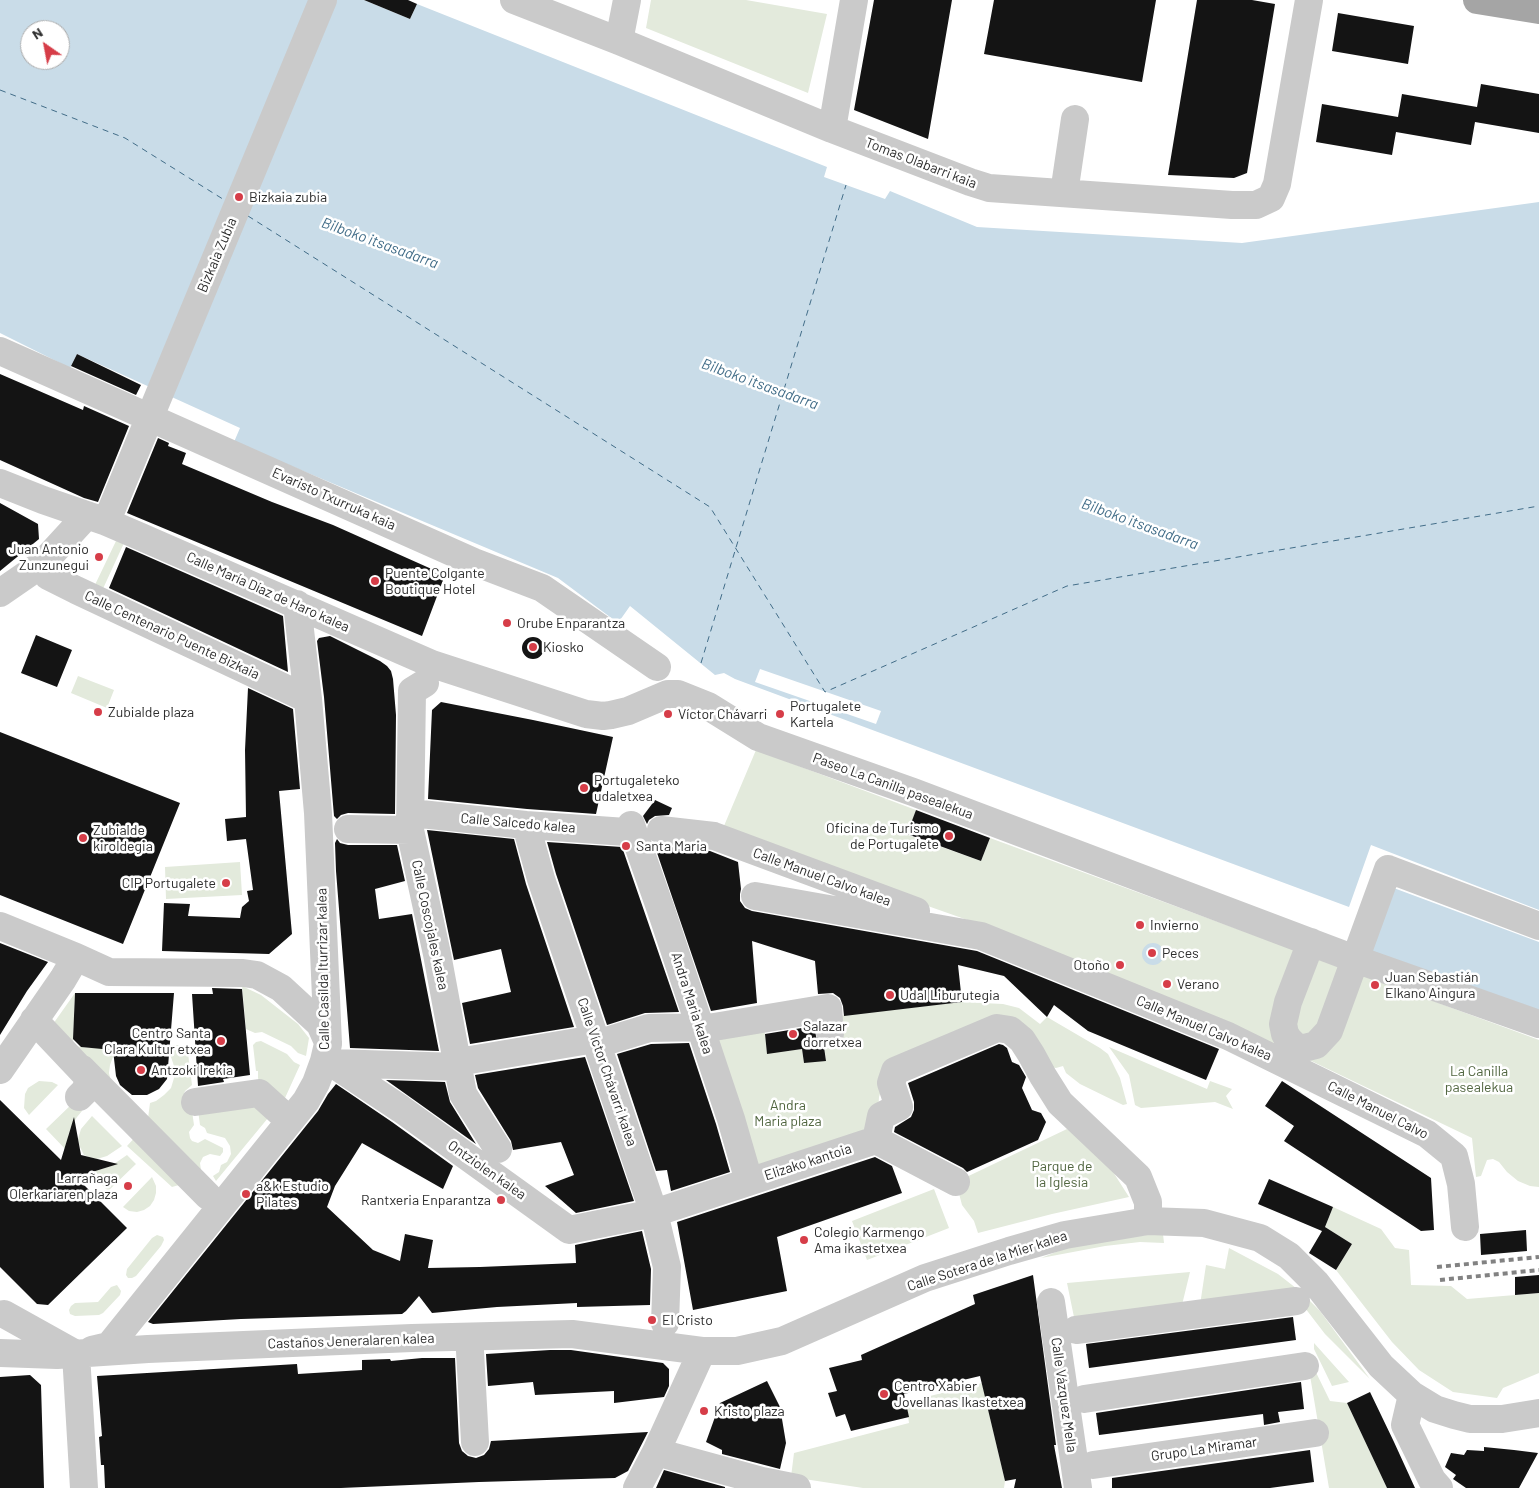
<!DOCTYPE html>
<html>
<head>
<meta charset="utf-8">
<style>
	body { margin:0 }
	#map { position:relative; width:1539px; height:1488px; overflow:hidden; background:#fff; font-family:Barlow,sans-serif }
	canvas { display:block }
	.north { position:absolute; left:20px; top:20px; width:50px; height:50px; box-sizing:border-box; background:#fff; border:1px solid #ababab; border-radius:50%; rotate:327deg; font-size:14px; font-weight:700; line-height:20px; text-align:center; color:#2d2d2d }
	.north::after { content:''; display:block; margin:auto; width:18px; height:22px; background:#d63d48; clip-path:polygon(50% 0,100% 100%,50% 72%,0 100%) }
</style>
</head>
<body>
<div id="map">
<canvas width="1539" height="1488"></canvas>
<div class="north">N</div>
</div>
<script>
const g = document.querySelector('canvas').getContext('2d');
g.lineJoin = 'round';
function fill(path, color) { g.fillStyle = color; g.fill(path, 'evenodd'); }
const toPath = rows => new Path2D(rows.map(r => 'M' + r).join(''));
function stroke(path, color, width, dash) { g.strokeStyle = color; g.lineWidth = width; g.lineCap = dash ? 'butt' : 'round'; g.setLineDash(dash || []); g.stroke(path); }
function write(font, color, halo, rows, align = 'center') {
  g.font = font + ' Barlow,sans-serif'; g.lineWidth = 5; g.setLineDash([]); g.textBaseline = 'middle'; g.strokeStyle = halo; g.fillStyle = color; for (const [text, x, y, turn = 0] of rows) {
    g.save(); g.translate(x, y); g.rotate((+turn || 0) * Math.PI / 180); g.textAlign = isNaN(turn) ? turn : align; if (halo) g.strokeText(text, 0, 0); g.fillText(text, 0, 0); g.restore();
  }
}
fill(toPath([
	[651,0,746,0,827,14,808,93,646,28],
	[116,541,124,543,101,593,93,589],
	[78,676,114,690,107,708,71,693],
	[756,750,916,810,908,835,981,861,990,838,1539,1040,1539,1187,1530,1186,1518,1181,1507,1172,1499,1162,1493,1159,1487,1160,1481,1176,1476,1177,1472,1138,1305,1058,976,923,721,833],
	[240,862,242,895,166,899,165,867],
	[242,986,261,995,298,1024,309,1038,306,1056,298,1053,291,1046,262,1032,255,1033,246,1029],
	[75,993,73,1046,92,1048,117,1046,110,1065,109,1073,112,1086,108,1088,73,1054,73,1046,53,1024],
	[962,1002,1003,1004,1019,1008,1040,1024,1047,1017,1100,1048,1108,1054,1120,1078,1127,1104,1123,1105,1080,1084,1066,1073,1063,1066,1056,1068,1046,1066,1014,1024,886,1075,879,1097,876,1140,753,1180,710,1036,764,1025,767,1053,802,1049,804,1063,819,1061,826,1060,820,1018],
	[261,1041,287,1054,294,1062,300,1065,285,1098,261,1086,258,1078,258,1071,256,1071,253,1045,256,1042],
	[167,1045,187,1045,192,1085,185,1091,183,1098,192,1111,194,1125,189,1132,190,1138,192,1141,198,1143,205,1139,223,1148,223,1152,220,1156,210,1154,203,1157,200,1163,201,1170,147,1126,150,1103,156,1101,164,1095,171,1088,174,1078,174,1066],
	[1109,1047,1207,1089,1210,1081,1232,1089,1226,1096,1233,1109,1215,1102,1141,1108,1135,1105,1129,1075],
	[39,1081,52,1082,58,1085,29,1115,24,1108,25,1094,28,1088],
	[74,1102,82,1111,77,1117,71,1127,68,1136,68,1152,46,1129],
	[255,1103,268,1118,216,1181,213,1176,219,1172,221,1165,227,1162,231,1154,230,1146,225,1138,207,1133,205,1128,200,1125,198,1110],
	[92,1116,122,1146,107,1156,97,1159,89,1157,84,1155,80,1147,78,1139,81,1129],
	[1067,1129,1080,1137,1108,1164,1129,1197,1052,1214,978,1233,974,1221,962,1205,956,1182],
	[138,1134,179,1185,172,1187,127,1146],
	[127,1155,136,1164,108,1191,86,1169,102,1169,111,1166],
	[152,1177,156,1186,156,1193,154,1200,150,1206,144,1210,137,1212,129,1211,123,1207],
	[934,1189,949,1228,867,1260,852,1221],
	[1333,1207,1381,1229,1395,1248,1409,1250,1411,1285,1451,1286,1467,1299,1539,1293,1539,1373,1503,1388,1497,1398,1453,1392,1419,1370,1392,1342,1336,1270,1352,1244,1325,1227],
	[1163,1234,1164,1243,1140,1242,1105,1246,1041,1258,1071,1246,1146,1235],
	[157,1235,163,1237,164,1240,161,1246,136,1276,132,1278,128,1278,126,1275,127,1269,152,1238],
	[1229,1248,1278,1274,1301,1292,1320,1311,1370,1379,1325,1334,1305,1308,1200,1305,1206,1265,1225,1269],
	[1190,1272,1181,1309,1075,1322,1067,1283],
	[117,1285,121,1291,120,1295,103,1313,99,1315,75,1316,70,1314,69,1310,71,1306,75,1303,98,1302,111,1287],
	[1314,1343,1349,1382,1332,1386,1314,1349],
	[1306,1352,1330,1401,1347,1403,1387,1488,1329,1488],
	[982,1383,1005,1481,1004,1488,863,1488,791,1477,794,1453,909,1423,906,1402]
]), '#e3eadc');
fill(toPath([
	[0,0,364,0,410,19,417,4,827,167,824,177,885,199,890,191,977,227,1242,243,1539,202,1539,910,1371,845,1349,907,735,679,724,673,715,675,630,606,618,623,558,578,234,442,240,428,77,354,70,368,0,333],
	[30,30,60,30,60,60,30,60],
	[1391,887,1539,942,1539,1011,1366,949],
	'1142 954a11 11 0 1 1 22 0a11 11 0 1 1-22 0Z'
]), '#c9dce8');
fill(toPath([
	[760,669,881,711,876,724,755,682]
]), '#fff');
stroke(toPath([
	[0,90,125,138,226,201],
	[248,216,710,507,825,692,1067,586,1539,506],
	[701,663,846,185]
]), '#426d88', 1, [6, 5]);
fill(toPath([
	[364,0,408,0,417,4,410,19],
	[874,0,952,0,928,139,854,110],
	[994,0,1156,0,1142,82,984,54],
	[1197,0,1252,0,1275,4,1247,173,1234,178,1168,175],
	[1338,13,1414,26,1408,64,1332,51],
	[1481,84,1539,94,1539,133,1475,122,1471,145,1396,132,1392,155,1316,142,1322,104,1398,117,1402,94,1477,107],
	[77,354,141,385,136,395,71,366],
	[0,374,83,410,84,406,129,426,98,502,84,498,0,460],
	[158,438,169,443,168,446,186,453,182,464,272,502,333,525,445,575,422,636,127,513],
	[0,503,38,524,39,539,0,571],
	[126,547,283,616,288,672,109,588],
	[36,635,72,650,57,687,21,673],
	[330,636,380,661,387,666,391,671,393,679,396,715,395,814,348,813,341,815,337,819,334,816,324,697,317,641,319,638],
	'522 648a11 11 0 1 1 22 0a11 11 0 1 1-22 0Z',
	[248,688,293,709,300,789,279,791,292,934,269,954,162,951,164,903,190,904,188,916,240,918,242,907,249,901,247,891,253,890,246,839,227,841,225,819,246,817,245,750],
	[441,702,533,720,613,737,596,814,527,809,428,799,432,710],
	[0,732,180,803,123,944,0,895],
	[655,800,672,808,669,815,655,816,649,820,647,824,643,816],
	[916,810,990,838,981,861,907,834],
	[427,830,514,839,526,884,574,1027,470,1044,462,1003,511,992,501,949,454,960],
	[337,839,340,843,348,845,397,845,405,881,375,889,379,919,412,914,439,1051,350,1048,336,871,335,843],
	[547,842,622,847,679,1012,645,1013,607,1025,556,874],
	[654,844,659,846,710,851,738,862,741,889,740,894,740,901,745,908,752,911,977,951,1219,1049,1206,1080,1088,1031,1054,1005,1047,1017,1004,976,958,965,962,1002,844,1016,843,1006,840,998,833,993,818,994,815,961,752,941,757,1003,711,1011],
	[0,943,48,962,27,991,0,1035],
	[212,988,242,989,250,1075,223,1079,224,1082,198,1086,192,994,213,994],
	[75,993,174,993,167,1079,159,1089,147,1095,132,1095,120,1085,116,1076,113,1050,81,1047,73,1039],
	[814,1026,817,1041,824,1047,826,1061,804,1063,802,1049,767,1054,765,1034],
	[689,1043,716,1124,730,1172,671,1191,667,1170,656,1171,617,1054,651,1044],
	[999,1044,1003,1045,1007,1048,1012,1062,1019,1065,1026,1077,1022,1088,1032,1110,1041,1113,1046,1122,1038,1140,967,1172,963,1168,894,1132,895,1127,911,1117,914,1110,914,1102,908,1083],
	[585,1057,634,1201,576,1213,545,1186,574,1175,561,1142,513,1150,511,1141,478,1088,475,1075],
	[386,1080,445,1082,450,1102,476,1144],
	[1282,1081,1431,1178,1434,1230,1421,1231,1284,1141,1294,1126,1265,1106],
	[336,1084,392,1122,453,1166,443,1189,362,1143,335,1186,327,1207,373,1250,400,1261,405,1234,433,1240,428,1268,480,1267,576,1263,575,1245,642,1231,651,1269,650,1305,577,1307,577,1303,497,1307,432,1313,419,1296,406,1311,402,1314,241,1319,153,1324,148,1322,318,1111,328,1094],
	[0,1100,61,1160,74,1117,81,1155,118,1164,76,1177,127,1228,48,1305,37,1304,0,1267],
	[875,1157,892,1166,902,1193,777,1237,787,1291,693,1310,677,1222],
	[1269,1179,1333,1207,1325,1227,1352,1244,1336,1270,1309,1253,1322,1231,1258,1204],
	[1526,1230,1527,1251,1481,1255,1480,1234],
	[1033,1275,1056,1445,1054,1445,1062,1488,1014,1488,1016,1479,1005,1481,980,1376,904,1394,909,1417,851,1431,845,1414,836,1417,828,1393,837,1391,829,1368,862,1360,861,1355,975,1304,973,1295],
	[1539,1275,1539,1293,1515,1295,1515,1277],
	[1293,1317,1296,1340,1089,1368,1086,1344],
	[550,1350,571,1350,663,1363,669,1369,669,1386,664,1397,614,1403,614,1391,535,1395,533,1382,488,1386,486,1354],
	[422,1358,455,1358,459,1443,462,1451,468,1456,476,1458,484,1455,489,1449,491,1441,648,1432,628,1471,615,1478,479,1482,341,1488,105,1488,104,1465,101,1465,99,1437,102,1436,97,1376,297,1364,298,1374,362,1370,362,1360,390,1359,391,1361],
	[30,1375,41,1385,44,1488,0,1488,0,1377],
	[767,1381,780,1407,786,1443,780,1469,722,1454,722,1450,706,1442,720,1403],
	[1301,1382,1304,1409,1278,1412,1280,1422,1264,1425,1263,1414,1099,1435,1096,1413],
	[1370,1392,1394,1442,1415,1488,1387,1488,1347,1403],
	[1484,1447,1514,1450,1538,1453,1519,1488,1466,1488,1453,1479,1456,1475,1445,1467,1451,1453,1464,1455,1467,1450,1484,1451],
	[1310,1450,1314,1482,1270,1488,1112,1488,1112,1478],
	[664,1470,725,1487,725,1488,656,1488]
]), '#141414');
stroke(toPath([
	[514,0,619,41,832,129,970,182,989,188,1232,205,1256,205,1271,198,1277,184,1309,0],
	[619,41,627,0],
	[832,129,854,0],
	[1064,193,1075,119],
	[0,351,474,562,542,588,657,667],
	[0,483,43,500,104,521,139,536,432,664,586,714,603,716,611,715,628,711,668,694,678,694,708,706,758,737,913,792,1355,959,1539,1024],
	[104,521,110,513,323,0],
	[42,564,48,576,76,590,308,699],
	[0,593,42,564,87,515],
	[425,683,412,691,410,830,437,954,463,1094,498,1149],
	[411,813,526,825,626,832],
	[526,825,541,879,654,1213,667,1267,665,1323],
	[631,825,661,910,731,1119,749,1181],
	[348,829,410,830],
	[661,830,714,836,916,911],
	[755,896,981,936,1228,1036,1427,1134,1454,1156,1461,1184,1465,1227],
	[0,926,76,957,109,972,243,973,257,975,281,988,320,1024,328,1042],
	[1311,942,1288,1002,1283,1024,1285,1034,1289,1040,1296,1047,1304,1048,1316,1045,1329,1031,1388,869,1539,926],
	[34,1020,86,1075,88,1083,85,1091,79,1097],
	[597,1044,649,1028,714,1027,828,1008,830,1033],
	[458,1062,595,1039],
	[332,1063,401,1109,569,1230,654,1213,876,1140,956,1182],
	[332,1063,459,1067],
	[82,1069,208,1196],
	[0,1070,63,979,76,957],
	[195,1102,259,1093,290,1121],
	[876,1140,881,1116,899,1107,891,1083,895,1071,997,1028,1010,1030,1022,1040,1031,1054,1043,1076,1060,1103,1138,1177,1148,1202,1148,1221],
	[1051,1302,1078,1488],
	[4,1314,74,1353],
	[1076,1330,1296,1301],
	[92,1350,109,1346,306,1101,316,1083,324,1061,328,1044,318,813,308,699,297,604],
	[470,1351,475,1442],
	[0,1353,57,1355,148,1349,412,1338,572,1334,702,1351,737,1351,782,1341,925,1278,1009,1251,1065,1235,1148,1221,1204,1223,1260,1238,1289,1256,1316,1283,1381,1366,1412,1395,1435,1409,1454,1415,1470,1419,1502,1419,1539,1413],
	[76,1354,84,1488],
	[1412,1395,1405,1425,1432,1480,1439,1488],
	[1084,1399,1305,1366],
	[656,1452,762,1481,797,1488],
	[1093,1465,1315,1433],
	[637,1488,656,1452,702,1351]
]), '#cacaca', 28);
stroke(toPath([
	[1477,0,1539,10]
]), '#a5a5a5', 28);
stroke(toPath([
	[1437,1267,1539,1257],
	[1440,1280,1539,1270]
]), '#828282', 4, [5, 4]);
for (const [x, y, r, color] of [
	[239,197,5,"#d63d48"],
	[99,557,5,"#d63d48"],
	[375,581,5,"#d63d48"],
	[507,623,5,"#d63d48"],
	[533,647,5,"#d63d48"],
	[98,712,5,"#d63d48"],
	[668,714,5,"#d63d48"],
	[780,714,5,"#d63d48"],
	[584,788,5,"#d63d48"],
	[949,836,5,"#d63d48"],
	[83,838,5,"#d63d48"],
	[626,846,5,"#d63d48"],
	[226,883,5,"#d63d48"],
	[1140,925,5,"#d63d48"],
	[1152,953,5,"#d63d48"],
	[1120,965,5,"#d63d48"],
	[1167,984,5,"#d63d48"],
	[1375,985,5,"#d63d48"],
	[890,995,5,"#d63d48"],
	[793,1034,5,"#d63d48"],
	[221,1041,5,"#d63d48"],
	[141,1070,5,"#d63d48"],
	[128,1186,5,"#d63d48"],
	[246,1194,5,"#d63d48"],
	[501,1200,5,"#d63d48"],
	[804,1240,5,"#d63d48"],
	[652,1320,5,"#d63d48"],
	[884,1394,5,"#d63d48"],
	[704,1411,5,"#d63d48"]
]) { const dot = new Path2D(); dot.arc(x, y, r, 0, 2 * Math.PI); g.fillStyle = color; g.fill(dot); stroke(dot, '#fff', 2); }
write('14px', '#2d2d2d', '#fff', [
	["Tomas Olabarri kaia",921,163,21],
	["Bizkaia Zubia",217,255,-67],
	["Evaristo Txurruka kaia",334,499,24],
	["Calle María Díaz de Haro kalea",268,592,24],
	["Calle Centenario Puente Bizkaia",172,635,25],
	["Paseo La Canilla pasealekua",893,786,20],
	["Calle Salcedo kalea",518,823,5],
	["Calle Manuel Calvo kalea",822,877,20],
	["Calle Coscojales kalea",430,925,78],
	["Calle Casilda Iturrizar kalea",323,969,-91],
	["Andra Maria kalea",692,1003,72],
	["Calle Manuel Calvo kalea",1204,1028,23],
	["Calle Víctor Chávarri kalea",607,1072,71],
	["Calle Manuel Calvo",1378,1110,27],
	["Elizako kantoia",808,1162,-18],
	["Ontziolen kalea",487,1170,35],
	["Calle Sotera de la Mier kalea",987,1261,-18],
	["Castaños Jeneralaren kalea",351,1341,-2],
	["Calle Vázquez Mella",1064,1395,82],
	["Grupo La Miramar",1204,1449,-8]
]);
write('14px', '#2d2d2d', '#fff', [
	["Bizkaia zubia",249,197],
	["Juan Antonio",89,549,"right"],
	["Zunzunegui",89,565,"right"],
	["Puente Colgante",385,573],
	["Boutique Hotel",385,589],
	["Orube Enparantza",517,623],
	["Kiosko",543,647],
	["Portugalete",790,706],
	["Kartela",790,722],
	["Zubialde plaza",108,712],
	["Víctor Chávarri",678,714],
	["Portugaleteko",594,780],
	["udaletxea",594,796],
	["Oficina de Turismo",939,828,"right"],
	["de Portugalete",939,844,"right"],
	["Zubialde",93,830],
	["kiroldegia",93,846],
	["Santa Maria",636,846],
	["CIP Portugalete",216,883,"right"],
	["Invierno",1150,925],
	["Peces",1162,953],
	["Otoño",1110,965,"right"],
	["Juan Sebastián",1385,977],
	["Elkano Aingura",1385,993],
	["Verano",1177,984],
	["Udal Liburutegia",900,995],
	["Salazar",803,1026],
	["dorretxea",803,1042],
	["Centro Santa",211,1033,"right"],
	["Clara Kultur etxea",211,1049,"right"],
	["Antzoki Irekia",151,1070],
	["Larrañaga",118,1178,"right"],
	["Olerkariaren plaza",118,1194,"right"],
	["a&k Estudio",256,1186],
	["Pilates",256,1202],
	["Rantxeria Enparantza",491,1200,"right"],
	["Colegio Karmengo",814,1232],
	["Ama ikastetxea",814,1248],
	["El Cristo",662,1320],
	["Centro Xabier",894,1386],
	["Jovellanas Ikastetxea",894,1402],
	["Kristo plaza",714,1411]
], 'left');
write('14px', '#50653f', '#fff', [
	["La Canilla",1479,1071],
	["pasealekua",1479,1087],
	["Andra",788,1105],
	["Maria plaza",788,1121],
	["Parque de",1062,1166],
	["la Iglesia",1062,1182]
]);
write('italic 15px', '#426d88', '#fff', [
	["Bilboko itsasadarra",380,243,20],
	["Bilboko itsasadarra",760,384,20],
	["Bilboko itsasadarra",1140,524,20]
]);
</script>
</body>
</html>
